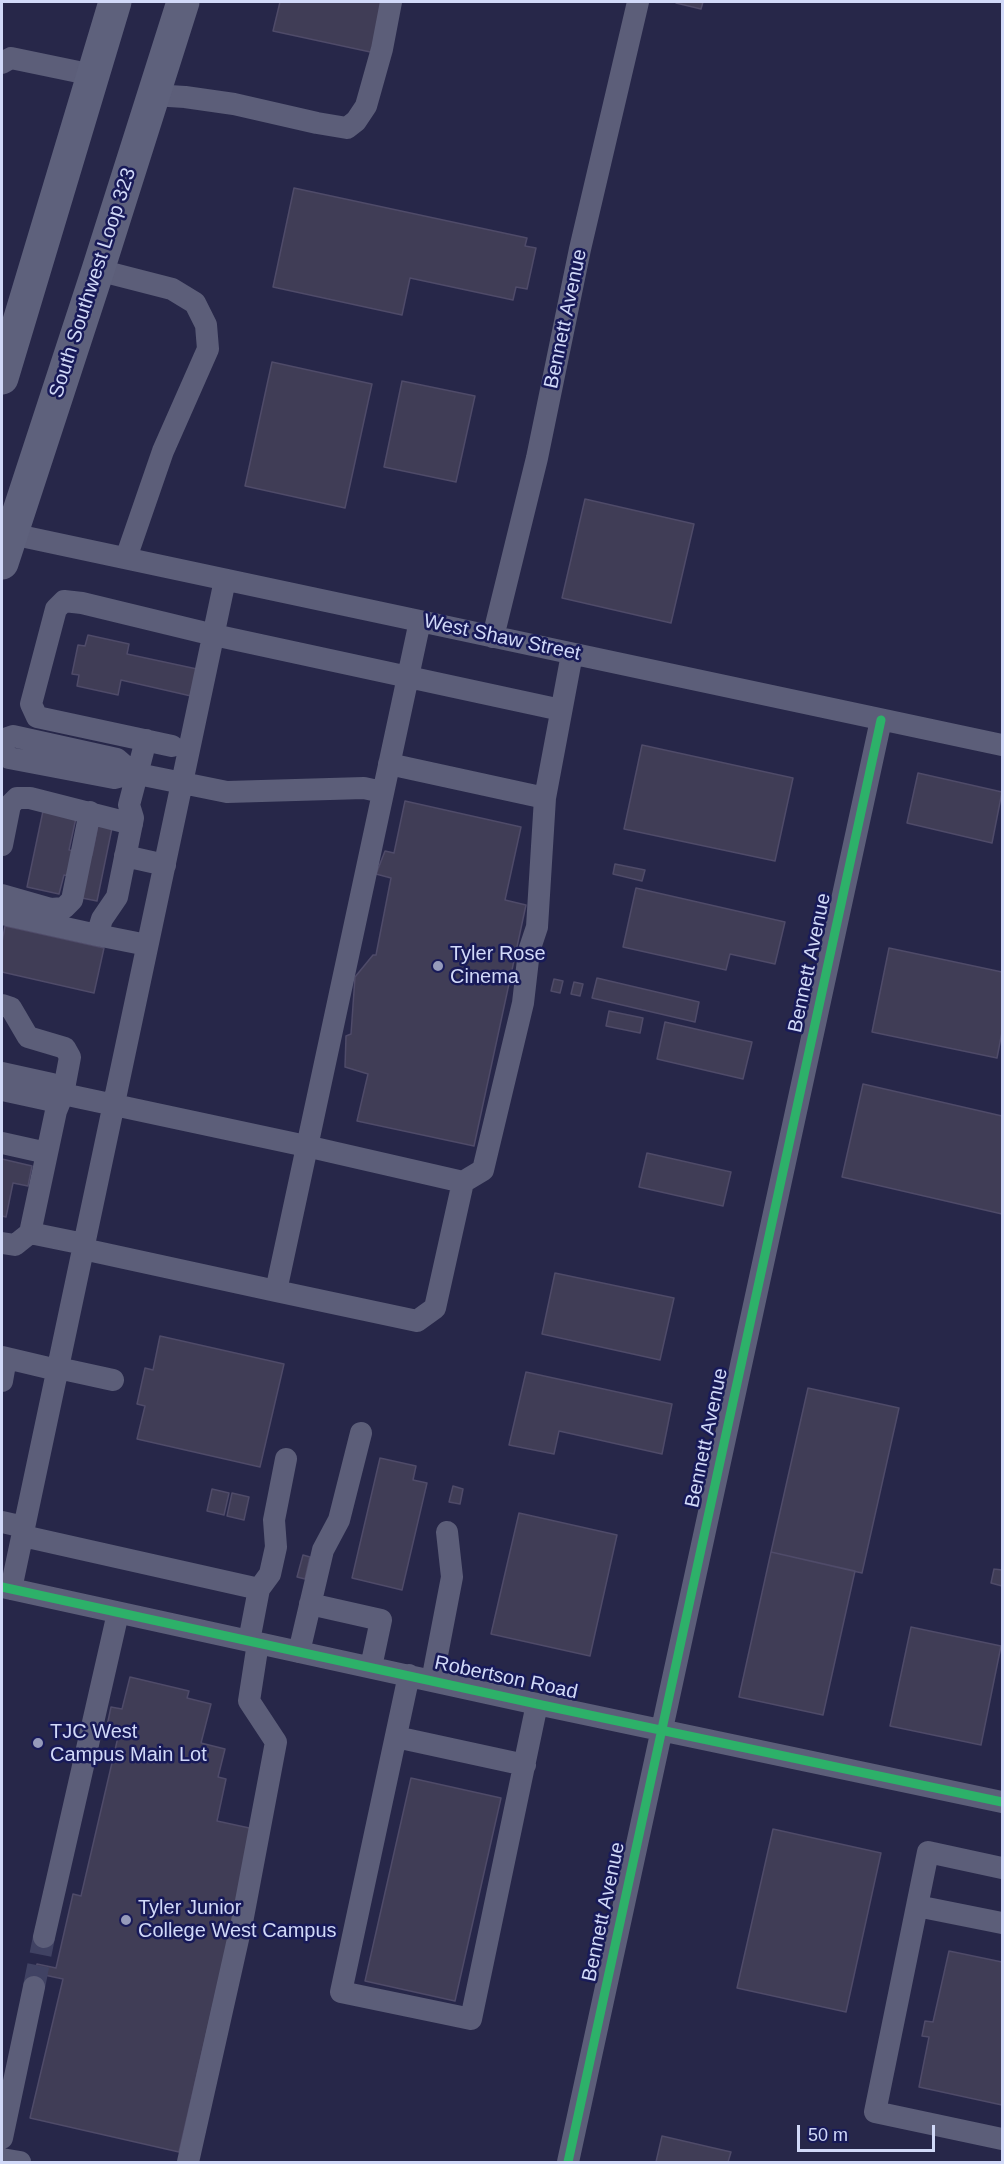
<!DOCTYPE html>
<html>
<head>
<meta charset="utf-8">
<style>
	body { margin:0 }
	#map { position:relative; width:1004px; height:2164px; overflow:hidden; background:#272749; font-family:Arial,sans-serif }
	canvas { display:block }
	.frame { position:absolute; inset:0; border:3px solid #d1d9f8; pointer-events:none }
	.scale { position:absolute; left:797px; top:2125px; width:138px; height:27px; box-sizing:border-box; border:3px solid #d1d9f8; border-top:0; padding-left:8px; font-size:18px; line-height:21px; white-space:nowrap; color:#d1d9f8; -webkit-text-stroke:4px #181a58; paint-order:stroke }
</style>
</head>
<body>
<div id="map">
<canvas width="1004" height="2164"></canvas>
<div class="frame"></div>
<div class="scale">50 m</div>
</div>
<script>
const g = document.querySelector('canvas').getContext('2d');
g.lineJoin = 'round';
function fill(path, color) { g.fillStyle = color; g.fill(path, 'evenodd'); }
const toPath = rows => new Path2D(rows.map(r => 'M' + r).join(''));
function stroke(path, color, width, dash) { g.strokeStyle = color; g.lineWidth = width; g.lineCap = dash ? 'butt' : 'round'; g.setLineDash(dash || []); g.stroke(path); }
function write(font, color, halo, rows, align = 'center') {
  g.font = font + ' Arial,sans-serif'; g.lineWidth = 5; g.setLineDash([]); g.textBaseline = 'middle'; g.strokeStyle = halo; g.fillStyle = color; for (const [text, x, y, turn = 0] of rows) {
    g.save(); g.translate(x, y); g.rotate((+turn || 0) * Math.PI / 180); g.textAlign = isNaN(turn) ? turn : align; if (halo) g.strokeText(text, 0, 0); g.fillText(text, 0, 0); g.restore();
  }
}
const building = toPath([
	[280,2,385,2,375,53,273,31,280,2],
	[676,2,703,2,701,9,676,3,676,2],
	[294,188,527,238,525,246,536,248,527,289,516,287,513,300,410,278,402,315,273,287,294,188],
	[272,362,372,384,345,508,245,486,272,362],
	[402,381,475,396,456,482,384,467,402,381],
	[585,499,694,524,671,623,562,598,585,499],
	[88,635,129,644,127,654,197,669,191,696,121,680,118,695,77,686,79,675,72,674,78,645,85,646,88,635],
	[642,745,793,778,775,861,624,829,642,745],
	[918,773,1002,792,992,843,907,823,918,773],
	[405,801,521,827,505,900,526,905,474,1146,357,1121,368,1074,345,1067,346,1036,351,1034,355,977,373,955,376,955,391,878,376,874,385,851,394,853,405,801],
	[43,811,76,818,69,850,92,855,98,825,112,828,97,901,82,898,86,879,64,875,59,894,27,887,43,811],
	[615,864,645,870,642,881,613,874,615,864],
	[636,888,785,922,775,964,730,954,726,970,623,947,636,888],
	[5,926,104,948,94,993,2,972,2,942,5,926],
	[889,948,1002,972,1002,1032,997,1058,872,1032,889,948],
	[597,978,699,1002,695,1022,592,998,597,978],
	[554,979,563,981,560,993,551,991,554,979],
	[574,982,583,984,580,996,571,994,574,982],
	[609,1011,643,1018,640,1033,606,1026,609,1011],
	[665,1022,752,1042,743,1079,657,1059,665,1022],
	[863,1084,1002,1116,1002,1214,842,1177,863,1084],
	[647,1153,731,1172,723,1206,639,1187,647,1153],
	[2,1159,32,1166,28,1186,13,1183,6,1217,2,1216,2,1159],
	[555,1273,674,1298,660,1360,542,1334,555,1273],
	[160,1336,284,1364,260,1467,137,1439,145,1406,137,1404,145,1368,153,1370,160,1336],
	[526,1372,672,1404,662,1454,559,1431,554,1454,509,1445,526,1372],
	[808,1388,899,1408,862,1573,771,1552,808,1388],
	[380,1458,416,1466,413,1480,427,1483,402,1590,352,1578,380,1458],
	[453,1486,463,1489,460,1504,449,1502,453,1486],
	[212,1489,229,1493,224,1515,207,1511,212,1489],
	[232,1493,249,1497,244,1520,227,1516,232,1493],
	[519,1513,617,1535,590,1656,491,1634,519,1513],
	[771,1552,855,1571,823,1715,739,1697,771,1552],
	[303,1555,310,1557,305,1579,297,1577,303,1555],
	[994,1569,1002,1570,1002,1586,991,1583,994,1569],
	[911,1627,1001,1646,981,1745,890,1726,911,1627],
	[130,1677,189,1691,187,1698,211,1704,201,1743,225,1749,218,1777,226,1779,217,1821,254,1829,179,2152,30,2118,63,1979,35,1973,37,1964,56,1968,73,1894,81,1896,118,1737,105,1735,111,1707,122,1709,130,1677],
	[411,1778,501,1798,455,2001,365,1981,411,1778],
	[773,1829,881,1853,846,2012,737,1988,773,1829],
	[949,1951,1002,1962,1002,2105,919,2087,929,2037,922,2036,925,2021,933,2022,949,1951],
	[662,2136,731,2152,728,2162,656,2162,662,2136]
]);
fill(building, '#403d56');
stroke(building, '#4f4b69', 1.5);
stroke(toPath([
	[34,1987,44,1937]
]), '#404263', 22, [22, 11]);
stroke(toPath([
	[2,63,11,58,93,75],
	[153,95,185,97,234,104,317,123,347,128,356,121,366,106,382,49,391,2],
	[98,270,172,289,195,303,206,325,208,349,163,451,126,558],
	[2,532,1002,745],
	[493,637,537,458,580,249,638,2],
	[2,740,13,736,117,759,133,773,114,778,9,758,2,750],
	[146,740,129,805,133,818,117,897,102,919,97,935,147,945],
	[172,746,37,717,31,704,56,609,64,601,82,603,214,635,561,710],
	[389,764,545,798],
	[133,773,227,792,364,788,382,792],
	[2,845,10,805,17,798,30,798,132,824],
	[125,856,165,865],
	[2,895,51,909,64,908,72,900,90,812],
	[2,914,97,935],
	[2,1005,11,1008,28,1037,65,1048,70,1057,63,1094,56,1111,30,1233,84,1244],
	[2,1073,52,1084,63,1094,53,1101,2,1090],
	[63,1094,306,1146,463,1182,483,1170,523,1003,529,951,537,927,545,798,572,654],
	[2,1143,47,1153],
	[2,1243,15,1245,30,1233],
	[83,1249,276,1291,420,621],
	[276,1291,417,1321,435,1308,463,1182],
	[2,1357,57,1370],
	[58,1368,113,1380],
	[2,1381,6,1358],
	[2,1522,24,1527],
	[23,1536,259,1589,249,1641],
	[2,1587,537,1704,1002,1802],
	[11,1589,225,580],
	[259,1589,270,1574,276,1547,274,1520,286,1459],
	[310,1604,381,1620,371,1667],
	[299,1652,323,1550,339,1520,361,1433],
	[409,1675,341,1992,471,2019,537,1704],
	[432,1681,452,1577,447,1532],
	[396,1737,525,1765],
	[1002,1868,928,1852,875,2112,1002,2139],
	[917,1906,1002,1923],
	[44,1937,118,1613],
	[2,2138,34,1987],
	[2,2159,20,2162],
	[188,2162,243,1917,276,1742,249,1701,258,1643],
	[568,2162,881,720]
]), '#5c5e79', 22);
stroke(toPath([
	[2,378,115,2],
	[2,563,98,270,183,2]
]), '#5e617c', 33);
stroke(toPath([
	[2,1587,537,1704,1002,1802],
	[568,2162,881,720]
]), '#2db169', 9);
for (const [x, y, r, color] of [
	[438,966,6,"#969bbb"],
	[38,1743,6,"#969bbb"],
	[126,1920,6,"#969bbb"]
]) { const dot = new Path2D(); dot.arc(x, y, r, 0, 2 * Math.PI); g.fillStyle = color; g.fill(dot); stroke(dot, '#181a58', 2); }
write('20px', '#d1d9f8', '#181a58', [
	["South Southwest Loop 323",93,283,-72],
	["Bennett Avenue",566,319,-78],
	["West Shaw Street",502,638,12],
	["Bennett Avenue",810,963,-78],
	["Bennett Avenue",707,1438,-78],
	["Robertson Road",506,1678,12],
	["Bennett Avenue",604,1912,-78]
]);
write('20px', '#d1d9f8', '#181a58', [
	["Tyler Rose",450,954],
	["Cinema",450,977],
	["TJC West",50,1732],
	["Campus Main Lot",50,1755],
	["Tyler Junior",138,1908],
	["College West Campus",138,1931]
], 'left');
</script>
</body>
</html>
